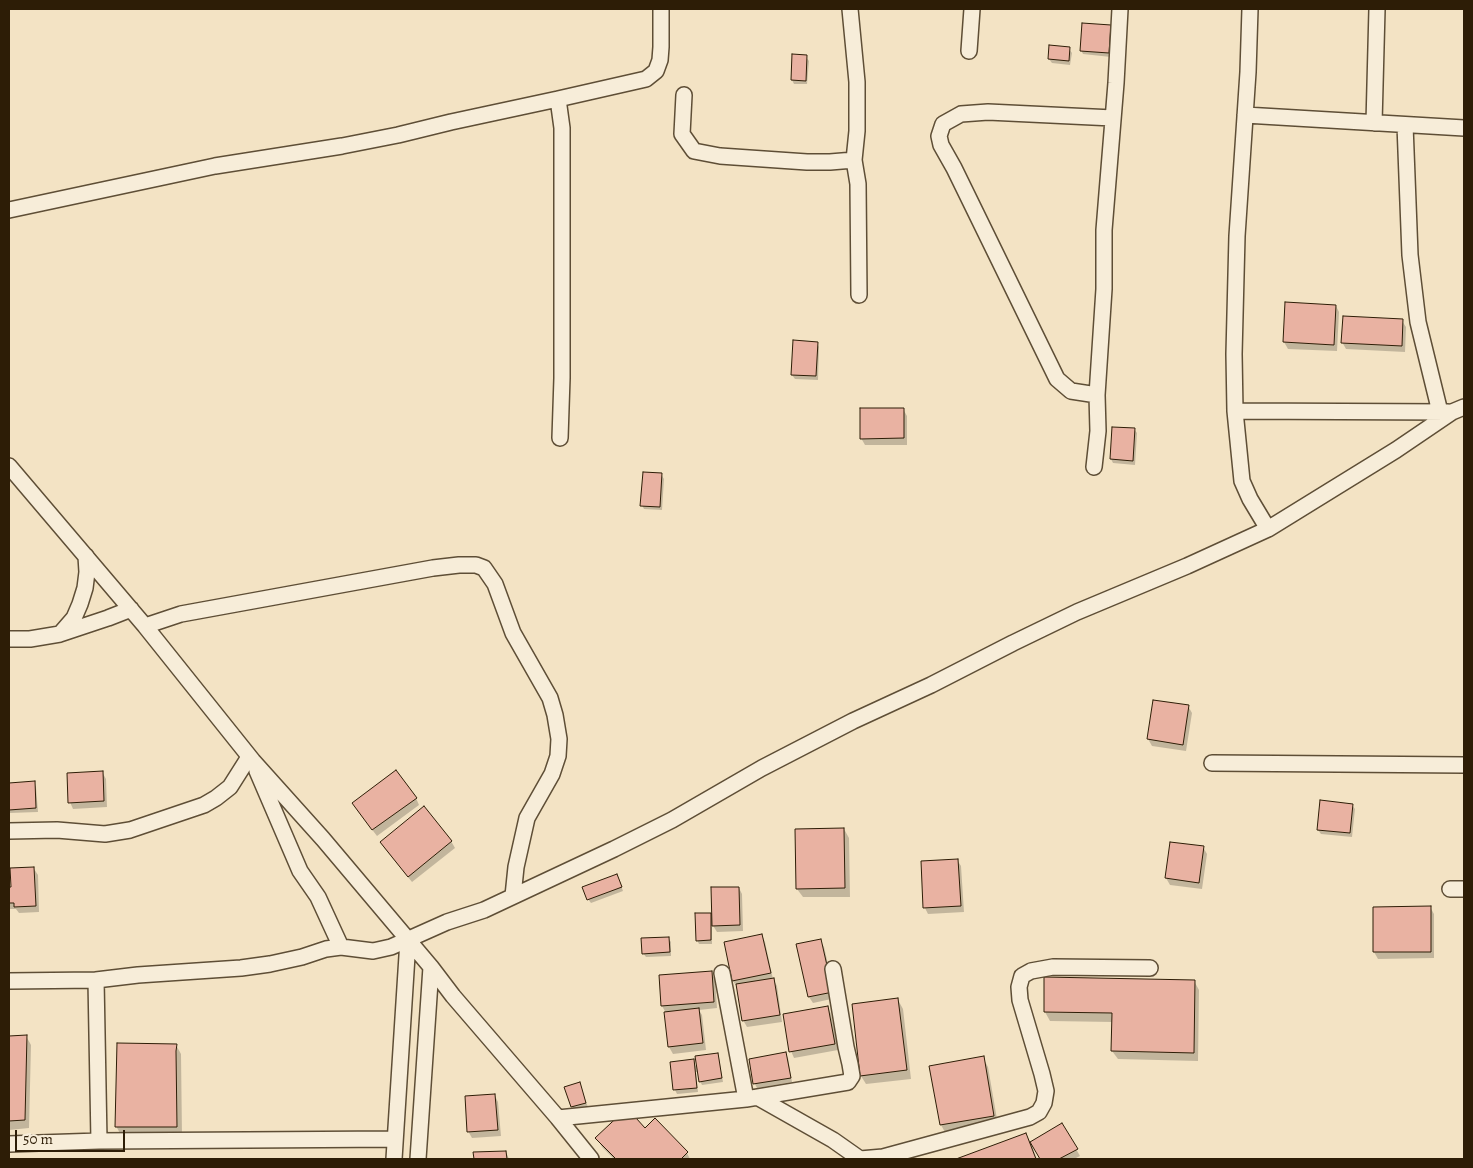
<!DOCTYPE html>
<html>
<head>
<meta charset="utf-8">
<style>
	body { margin:0 }
	#map { position:relative; width:1473px; height:1168px; overflow:hidden; background:#f3e3c4; font-family:Alegreya,serif }
	canvas { display:block }
	.frame { position:absolute; inset:0; border:10px solid #2d1d06; pointer-events:none }
	.scale { position:absolute; left:15px; top:1130px; width:110px; height:22px; box-sizing:border-box; border:2px solid #2d1d06; border-top:0; padding-left:6px; font-size:15px; line-height:18px; white-space:nowrap; color:#2d1d06; -webkit-text-stroke:4px #f7edd9; paint-order:stroke }
</style>
</head>
<body>
<div id="map">
<canvas width="1473" height="1168"></canvas>
<div class="frame"></div>
<div class="scale">50 m</div>
</div>
<script>
const g = document.querySelector('canvas').getContext('2d');
g.lineJoin = 'round';
function fill(path, color) { g.fillStyle = color; g.fill(path, 'evenodd'); }
const toPath = rows => new Path2D(rows.map(r => 'M' + r).join(''));
function stroke(path, color, width, dash) { g.strokeStyle = color; g.lineWidth = width; g.lineCap = dash ? 'butt' : 'round'; g.setLineDash(dash || []); g.stroke(path); }
fill(toPath([
	[1111,26,1113,30,1111,57,1083,54,1081,50],
	[1069,49,1072,53,1070,65,1052,63,1049,59],
	[806,57,809,61,807,84,794,84,792,80],
	[1336,306,1339,312,1337,351,1288,349,1284,342],
	[1402,321,1406,327,1405,352,1346,349,1342,342],
	[817,343,819,347,818,380,795,379,792,375],
	[903,409,907,416,907,445,865,445,861,438],
	[1113,428,1134,429,1137,433,1135,465,1113,463,1111,459],
	[661,474,664,479,662,510,644,509,642,505],
	[1188,706,1192,713,1186,751,1152,746,1148,739],
	[102,772,106,779,107,807,73,809,70,802],
	[34,783,36,787,38,812,9,813,9,784],
	[416,798,419,805,377,836,357,810],
	[1352,805,1355,809,1352,837,1321,834,1318,830],
	[844,829,849,838,850,897,803,897,797,889],
	[451,841,455,848,412,882,385,849,381,843],
	[1203,847,1207,854,1202,889,1170,885,1166,878],
	[957,860,961,866,964,912,928,914,925,908],
	[34,869,38,875,39,912,19,913,16,909,9,909,9,888,13,888],
	[619,880,623,891,591,903,588,899],
	[739,888,742,894,743,931,717,932,712,924,712,944,699,944,697,940,710,914,713,920],
	[1430,907,1434,914,1434,958,1378,959,1374,952,1374,908],
	[762,935,765,942,773,979,777,986,782,1022,747,1027,743,1020,737,987,733,981],
	[668,938,671,942,671,956,646,957,643,953],
	[820,940,824,947,836,998,813,1003,809,997,798,945],
	[711,973,715,979,717,1008,699,1010,702,1015,706,1050,673,1054,669,1047,666,1013,662,1006],
	[1194,981,1199,990,1198,1061,1118,1059,1112,1051,1113,1022,1050,1021,1045,1012],
	[898,1000,903,1009,911,1079,866,1084,861,1076],
	[828,1007,831,1014,838,1050,794,1058,791,1051],
	[26,1036,31,1045,29,1128,9,1130,9,1037],
	[176,1045,181,1054,182,1136,121,1135,116,1126],
	[717,1054,719,1058,723,1082,702,1085,700,1081,698,1072,696,1072,698,1092,677,1094,675,1090,672,1063,693,1061,697,1068],
	[786,1054,788,1058,792,1082,757,1088,755,1084],
	[983,1058,988,1067,998,1125,946,1134,941,1125],
	[579,1083,588,1107,574,1111,566,1087],
	[495,1096,498,1102,501,1136,472,1138,468,1131],
	[655,1120,687,1153,690,1159,614,1159,602,1147,597,1138,645,1129],
	[1062,1124,1080,1156,1074,1159,1041,1159,1033,1145,1032,1146,1037,1159,960,1159,1026,1135,1031,1143],
	[506,1152,509,1159,475,1159,475,1154]
]), '#0003');
const building = toPath([
	[1082,23,1111,25,1109,53,1080,51,1082,23],
	[1049,45,1070,47,1069,61,1048,59,1049,45],
	[792,54,807,55,806,81,791,80,792,54],
	[1285,302,1336,305,1334,345,1283,342,1285,302],
	[1343,316,1403,319,1402,346,1341,343,1343,316],
	[793,340,818,342,816,376,791,375,793,340],
	[860,408,904,408,904,438,860,439,860,408],
	[1112,427,1135,428,1133,461,1110,459,1112,427],
	[643,472,662,473,660,507,640,506,643,472],
	[1153,700,1189,705,1183,745,1147,739,1153,700],
	[396,770,417,798,372,830,352,803,396,770],
	[103,771,104,801,68,803,67,773,103,771],
	[35,781,36,808,9,810,9,783,35,781],
	[1320,800,1353,804,1350,833,1317,830,1320,800],
	[424,806,452,841,408,877,380,842,424,806],
	[844,828,845,888,796,889,795,829,844,828],
	[1170,842,1204,846,1199,883,1165,878,1170,842],
	[958,859,961,906,923,908,921,861,958,859],
	[34,867,36,906,14,907,14,903,9,903,9,887,11,887,10,868,34,867],
	[617,874,622,887,587,900,582,887,617,874],
	[711,887,739,887,740,925,712,926,711,887],
	[1431,906,1431,952,1373,952,1373,907,1431,906],
	[695,913,711,913,711,940,696,941,695,913],
	[762,934,771,973,732,981,724,942,762,934],
	[669,937,670,952,642,954,641,938,669,937],
	[821,939,833,992,808,997,796,944,821,939],
	[712,971,714,1002,661,1006,659,975,712,971],
	[1044,977,1195,980,1194,1053,1111,1051,1112,1013,1044,1012,1044,977],
	[774,978,780,1015,742,1021,736,984,774,978],
	[898,998,907,1070,860,1076,852,1004,898,998],
	[828,1006,835,1044,789,1052,783,1014,828,1006],
	[699,1008,703,1043,668,1047,664,1012,699,1008],
	[27,1035,25,1120,9,1121,9,1036,27,1035],
	[117,1043,177,1044,176,1051,177,1127,115,1127,117,1043],
	[786,1052,791,1078,753,1084,749,1059,786,1052],
	[718,1053,722,1078,699,1082,695,1056,718,1053],
	[984,1056,994,1116,940,1125,929,1066,984,1056],
	[694,1059,697,1088,673,1090,670,1062,694,1059],
	[580,1082,586,1103,571,1107,564,1087,580,1082],
	[495,1094,498,1130,467,1132,465,1096,495,1094],
	[627,1108,645,1128,655,1118,688,1152,681,1159,616,1159,595,1138,627,1108],
	[1062,1123,1078,1149,1059,1159,1040,1159,1030,1142,1062,1123],
	[1026,1133,1036,1159,956,1159,1026,1133],
	[506,1151,507,1159,474,1159,473,1152,506,1151]
]);
fill(building, '#e9b2a2');
stroke(building, '#2d1d06', 1);
const minor = toPath([
	[850,9,857,82,857,131,854,160,858,184,859,295],
	[1250,9,1248,72,1237,236,1234,354,1235,411,1242,481,1250,499,1268,529],
	[969,51,972,9],
	[684,95,682,134,694,151,720,156,807,162,830,162,854,160],
	[558,99,646,79,656,71,660,60,661,47,661,9],
	[1245,115,1464,128],
	[1374,123,1377,9],
	[1405,125,1410,255,1418,322,1440,412],
	[9,210,215,166,342,146,398,135,451,122,558,99,562,128,562,378,560,438],
	[1097,395,1071,391,1057,379,954,168,941,145,939,136,943,124,961,114,988,112,1113,118],
	[1235,411,1448,412],
	[9,466,145,626,253,761,323,839,431,967,453,996,558,1118,746,1099,848,1082,852,1076,850,1064,846,1047,833,969],
	[1094,467,1098,431,1097,395,1104,289,1104,230,1116,83,1120,9],
	[145,626,181,614,433,568,459,565,476,565,484,568,495,584,513,633,550,698,555,715,559,739,558,756,552,774,527,818,516,867,513,896],
	[61,633,74,618,80,604,85,588,87,572,86,556],
	[9,639,30,639,60,634,108,618,131,609],
	[1212,763,1464,765],
	[257,771,300,871,318,897,341,947],
	[9,831,57,830,105,834,130,830,204,805,216,798,230,787,249,757],
	[1450,889,1464,889],
	[722,973,746,1099],
	[9,981,96,980],
	[757,1097,833,1140,860,1159,883,1157,1030,1117,1039,1112,1044,1103,1046,1091,1042,1074,1020,1000,1019,987,1022,976,1031,971,1053,967,1150,968],
	[558,1118,591,1159],
	[99,1141,96,980,138,975,241,968,270,964,302,957,326,949,341,947,373,951,391,947,447,922,484,910,614,849,672,820,762,768,853,721,931,685,1013,643,1077,612,1187,566,1268,529,1396,450,1452,412,1464,407],
	[9,1144,99,1141,395,1139],
	[394,1159,408,940],
	[418,1159,431,967]
]);
stroke(minor, '#5e4e36', 18);
stroke(minor, '#f7edd9', 15);
</script>
</body>
</html>
